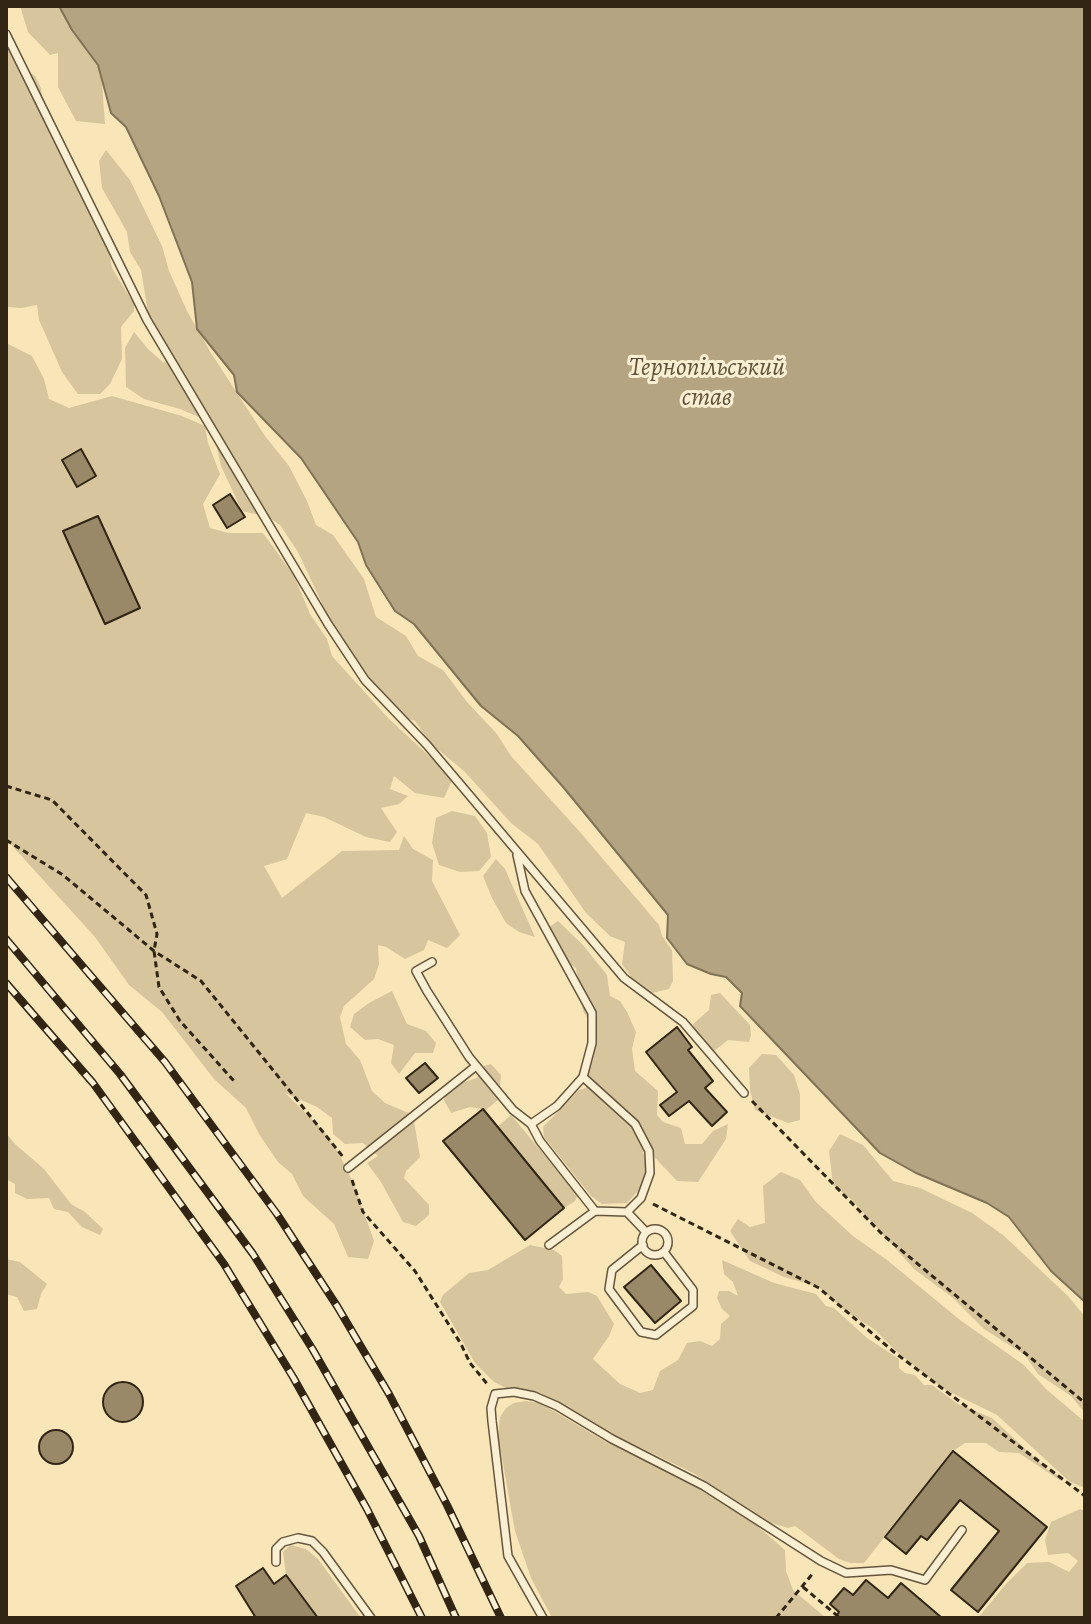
<!DOCTYPE html>
<html>
<head>
<meta charset="utf-8">
<style>
	body { margin:0 }
	#map { position:relative; width:1091px; height:1624px; overflow:hidden; background:#f8e6b9; font-family:Alegreya,serif }
	canvas { display:block }
	.frame { position:absolute; inset:0; border:8px solid #332513; pointer-events:none }
</style>
</head>
<body>
<div id="map">
<canvas width="1091" height="1624"></canvas>
<div class="frame"></div>
</div>
<script>
const g = document.querySelector('canvas').getContext('2d');
g.lineJoin = 'round';
function fill(path, color) { g.fillStyle = color; g.fill(path, 'evenodd'); }
const toPath = rows => new Path2D(rows.map(r => 'M' + r).join(''));
function stroke(path, color, width, dash) { g.strokeStyle = color; g.lineWidth = width; g.lineCap = dash ? 'butt' : 'round'; g.setLineDash(dash || []); g.stroke(path); }
function write(font, color, halo, rows, align = 'center') {
  g.font = font + ' Alegreya,serif'; g.lineWidth = 6; g.setLineDash([]); g.textBaseline = 'middle'; g.strokeStyle = halo; g.fillStyle = color; for (const [text, x, y, turn = 0] of rows) {
    g.save(); g.translate(x, y); g.rotate((+turn || 0) * Math.PI / 180); g.textAlign = isNaN(turn) ? turn : align; if (halo) g.strokeText(text, 0, 0); g.fillText(text, 0, 0); g.restore();
  }
}
fill(toPath([
	[20,6,70,6,100,56,105,124,76,121,58,87,58,53,50,55,28,32],
	[6,45,18,65,35,76,41,88,45,121,56,140,61,157,69,165,71,180,80,187,108,244,112,268,134,304,134,311,121,327,122,359,110,384,100,394,78,394,62,372,39,320,37,305,21,308,8,307,6,302],
	[106,150,130,180,162,246,169,271,187,311,211,353,265,436,289,466,307,501,316,525,333,535,364,579,376,617,406,636,418,656,443,670,467,702,497,734,511,756,580,832,659,925,662,936,672,950,673,981,669,989,652,993,632,978,622,964,625,942,610,936,586,913,538,844,511,823,464,771,430,743,415,721,392,712,371,683,351,666,298,552,280,525,268,517,242,511,221,466,211,422,180,409,144,399,126,387,125,348,134,332,148,349,164,363,170,352,148,312,141,270,130,252,127,232,102,188,99,161],
	[6,343,32,356,44,379,49,399,69,408,112,396,182,416,205,426,208,443,220,474,203,504,210,528,228,533,263,533,294,576,310,614,327,639,332,656,389,719,453,778,444,798,415,793,394,776,390,789,408,796,399,804,381,808,397,832,390,842,366,837,324,817,306,813,287,859,264,866,282,898,342,851,399,850,404,836,413,849,433,860,432,881,460,935,447,948,428,940,424,950,405,959,386,947,378,945,379,964,374,979,344,1006,340,1017,346,1044,360,1060,372,1091,385,1103,413,1115,420,1157,406,1171,404,1178,429,1205,429,1215,416,1226,403,1222,381,1182,367,1163,378,1156,363,1143,345,1144,333,1134,332,1118,317,1107,285,1093,323,1130,338,1152,353,1182,374,1241,368,1259,348,1257,334,1224,303,1196,292,1174,278,1162,259,1134,246,1108,214,1079,162,1012,129,985,95,937,6,839],
	[452,811,475,816,487,833,491,857,479,871,460,872,439,865,432,843,436,818],
	[496,859,505,869,535,937,519,932,506,923,492,898,483,876],
	[558,921,583,945,607,975,610,996,620,1001,627,1012,636,1032,632,1049,635,1071,658,1091,657,1115,663,1122,681,1128,685,1144,702,1144,713,1131,728,1124,726,1139,698,1182,677,1181,641,1143,648,1173,644,1185,627,1203,602,1204,591,1196,544,1137,543,1127,579,1090,586,1088,587,1071,596,1031,583,1011,576,968,556,956,545,930],
	[392,991,407,1024,426,1031,436,1043,433,1053,415,1053,399,1074,391,1063,394,1045,378,1039,365,1040,350,1027,354,1014,369,1003],
	[720,993,750,1025,751,1035,749,1042,728,1040,714,1051,695,1041,693,1024,709,1010,711,995],
	[762,1054,776,1055,794,1075,800,1094,800,1120,788,1123,755,1110,750,1090,749,1068],
	[491,1064,501,1075,499,1099,486,1110,470,1107,451,1113,444,1100,449,1087,477,1078,484,1066],
	[511,1115,578,1195,575,1201,564,1208,497,1127],
	[6,1133,15,1144,44,1169,71,1204,85,1212,103,1229,100,1235,82,1227,68,1212,54,1209,49,1198,27,1199,15,1193,15,1184,6,1179],
	[840,1134,863,1145,893,1181,920,1188,972,1213,1003,1235,1068,1296,1085,1317,1085,1413,1071,1396,1038,1374,1025,1355,984,1329,952,1297,914,1269,852,1200,833,1185,829,1151],
	[781,1172,800,1180,816,1202,853,1236,887,1260,960,1320,1024,1365,1046,1389,1085,1422,1085,1488,1070,1482,997,1415,942,1388,896,1351,874,1329,845,1311,819,1287,784,1277,750,1261,730,1231,738,1219,750,1227,765,1223,763,1186],
	[530,1245,554,1250,562,1256,563,1279,559,1287,566,1294,588,1292,597,1296,614,1324,609,1336,593,1359,620,1384,640,1393,653,1390,660,1371,678,1360,687,1343,700,1341,712,1346,720,1339,721,1324,730,1316,722,1309,717,1298,719,1291,729,1291,738,1296,733,1282,724,1274,722,1260,774,1283,816,1294,826,1306,834,1308,867,1338,899,1359,899,1368,905,1373,915,1375,924,1385,932,1385,958,1404,992,1418,1049,1471,1058,1475,1061,1481,1019,1453,999,1452,986,1443,965,1443,953,1451,864,1563,850,1563,839,1559,795,1526,788,1528,771,1523,693,1473,606,1431,541,1393,508,1389,494,1382,475,1363,440,1302,443,1295,469,1273,488,1270],
	[6,1259,20,1262,47,1284,41,1294,37,1309,24,1311,17,1297,6,1294],
	[526,1401,540,1403,603,1440,683,1479,755,1524,785,1550,786,1571,793,1590,826,1618,552,1618,531,1578,515,1531,498,1436,500,1417,506,1408,514,1403],
	[1080,1509,1085,1511,1085,1618,978,1618,1006,1584,1027,1563,1049,1562,1069,1572,1078,1561,1068,1553,1048,1555,1045,1540,1051,1522],
	[290,1545,306,1549,318,1559,361,1618,318,1618,286,1575,283,1552]
]), '#d7c59d');
const water = toPath([
	[59,6,1085,6,1085,1302,1051,1271,1009,1217,987,1203,916,1173,880,1153,740,1006,742,993,726,977,711,974,687,964,667,938,668,915,564,788,518,736,481,706,414,624,395,611,366,565,358,542,301,458,237,392,234,375,197,329,192,282,159,196,126,127,111,113,98,65,72,30,59,6]
]);
fill(water, '#b5a481');
stroke(water, '#817155', 2);
const building = toPath([
	[81,449,96,476,77,487,62,460,81,449],
	[230,494,245,517,227,528,213,505,230,494],
	[98,516,140,608,105,624,63,531,98,516],
	[677,1027,692,1047,688,1050,713,1081,705,1088,727,1112,712,1126,689,1101,669,1116,660,1105,677,1092,646,1052,677,1027],
	[425,1063,438,1078,419,1093,406,1078,425,1063],
	[483,1109,564,1208,525,1240,443,1141,483,1109],
	[651,1265,681,1301,655,1323,624,1287,651,1265],
	'103 1402a20 20 0 1 1 40 0a20 20 0 1 1-40 0Z',
	'39 1447a17 17 0 1 1 34 0a17 17 0 1 1-34 0Z',
	[953,1451,1047,1527,978,1612,951,1590,999,1531,960,1500,927,1540,921,1536,906,1554,885,1537,953,1451],
	[263,1568,274,1584,286,1575,318,1618,256,1618,236,1586,263,1568],
	[866,1580,888,1598,901,1583,942,1618,835,1618,839,1612,830,1604,844,1588,853,1595,866,1580]
]);
fill(building, '#998969');
stroke(building, '#332513', 2);
const lane = toPath([
	[6,34,147,320,328,624,365,680,427,745,624,978,683,1022,744,1093],
	[517,855,525,891,592,1013,592,1043,583,1077,557,1106,531,1124,540,1141,595,1211,627,1212,646,1232],
	[432,962,416,971,427,991,469,1057,513,1110,531,1124],
	[583,1077,635,1124,649,1151,650,1173,641,1198,627,1212],
	[348,1168,476,1066],
	'642 1242a13 13 0 1 1 26 0a13 13 0 1 1-26 0Z',
	[549,1245,595,1211],
	[643,1245,612,1270,609,1289,641,1332,656,1335,693,1306,693,1290,664,1252],
	[276,1562,276,1549,283,1542,298,1538,312,1541,323,1552,371,1618],
	[543,1618,508,1556,492,1421,491,1408,495,1394,514,1392,534,1396,557,1406,612,1439,704,1486,821,1561,846,1573,891,1570,925,1580,962,1530]
]);
stroke(lane, '#64553c', 10);
stroke(toPath([
	[6,786,52,800,146,895,157,934,154,951,159,987,180,1021,234,1081],
	[6,840,63,875,154,951,201,981,344,1158],
	[752,1101,883,1235,1085,1403],
	[352,1180,363,1212,415,1271,461,1344,470,1363,488,1385],
	[653,1204,819,1288,894,1352,1085,1496],
	[803,1587,840,1618],
	[776,1618,814,1572]
]), '#332513', 3, [6, 4]);
stroke(lane, '#faefd2', 7);
const rail = toPath([
	[6,877,165,1062,277,1214,337,1306,389,1394,447,1505,501,1618],
	[6,939,120,1074,253,1254,313,1350,419,1536,456,1618],
	[6,983,93,1083,224,1264,293,1377,367,1509,422,1618]
]);
stroke(rail, '#332513', 8);
stroke(rail, '#faefd2', 5, [15]);
write('italic 26px', '#60513a', '#faefd2', [
	["Тернопільський",707,369],
	["став",707,399]
]);
</script>
</body>
</html>
